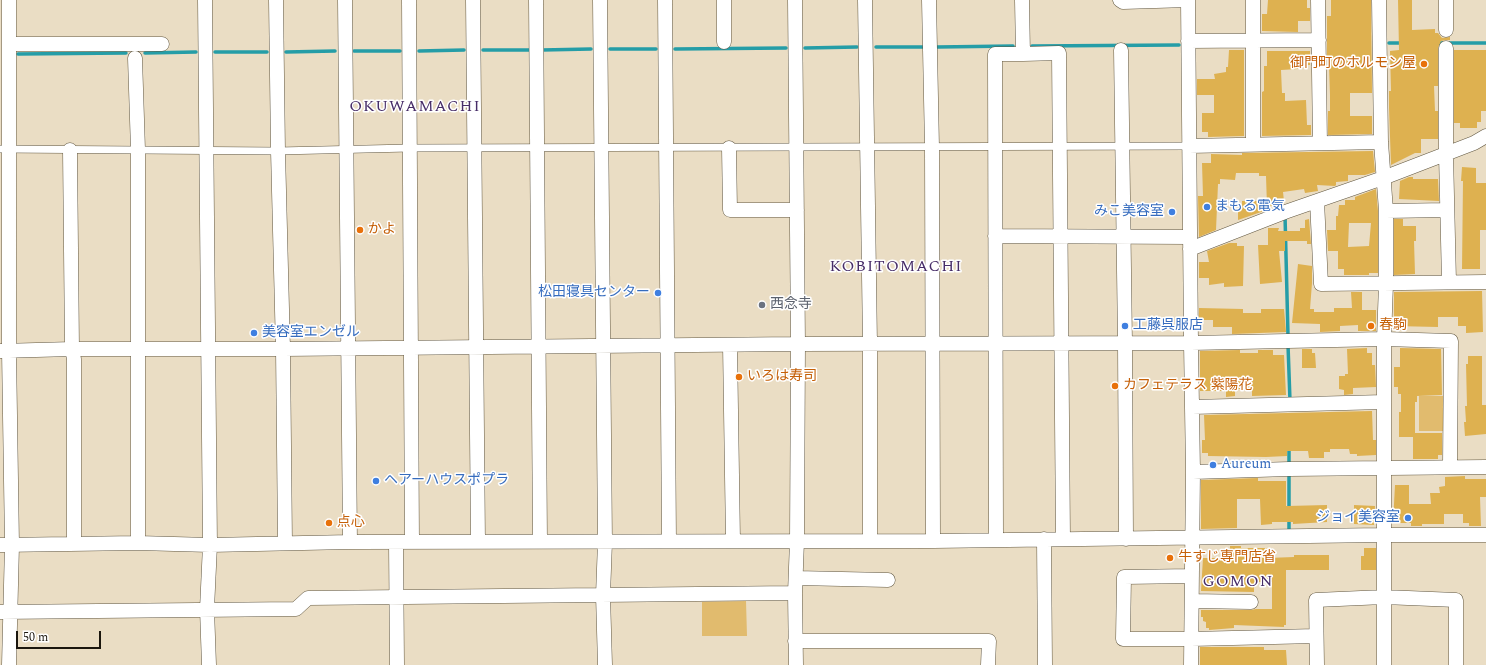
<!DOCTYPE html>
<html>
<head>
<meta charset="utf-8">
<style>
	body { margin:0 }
	#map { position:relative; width:1486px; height:665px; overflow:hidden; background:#eaddc4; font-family:Spectral,serif }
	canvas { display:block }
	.scale { position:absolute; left:16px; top:631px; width:85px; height:18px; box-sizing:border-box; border:2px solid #1b160e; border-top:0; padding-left:5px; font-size:12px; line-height:14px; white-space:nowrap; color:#1b160e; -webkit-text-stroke:3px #fff; paint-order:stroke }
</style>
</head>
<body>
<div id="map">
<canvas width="1486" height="665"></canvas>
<div class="scale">50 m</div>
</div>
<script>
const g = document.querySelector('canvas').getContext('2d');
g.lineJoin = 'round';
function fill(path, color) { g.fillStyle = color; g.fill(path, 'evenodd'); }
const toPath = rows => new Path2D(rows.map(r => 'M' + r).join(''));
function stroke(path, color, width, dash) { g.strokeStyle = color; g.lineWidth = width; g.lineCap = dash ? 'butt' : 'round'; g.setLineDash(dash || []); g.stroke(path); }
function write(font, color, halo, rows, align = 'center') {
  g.font = font + ' Spectral,"Noto Sans JP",serif'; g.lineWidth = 3; g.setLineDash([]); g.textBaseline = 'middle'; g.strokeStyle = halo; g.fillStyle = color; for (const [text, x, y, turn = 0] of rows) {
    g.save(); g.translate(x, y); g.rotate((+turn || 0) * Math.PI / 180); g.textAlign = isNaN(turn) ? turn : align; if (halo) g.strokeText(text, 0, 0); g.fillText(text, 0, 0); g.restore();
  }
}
fill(toPath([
	[1419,396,1444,396,1444,431,1419,431],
	[746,601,747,636,702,636,702,602]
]), '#e1bb6e');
stroke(toPath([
	[1389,43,1402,43],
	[1436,43,1486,43],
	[1032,46,1179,45],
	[876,47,924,47],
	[937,47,1013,46],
	[805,48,857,47],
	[610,49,656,49],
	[675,49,786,48],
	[483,50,530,50],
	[542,50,591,49],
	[354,51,400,51],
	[419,51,464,50],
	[215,52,267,52],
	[286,52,335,51],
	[145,53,196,52],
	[18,54,126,53],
	[1285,215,1288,336],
	[1288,345,1290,401],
	[1289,464,1289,447],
	[1289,473,1289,510],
	[1289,518,1289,533]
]), '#259da7', 3.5);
fill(toPath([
	[1268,0,1307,0,1307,8,1310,8,1310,21,1298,21,1298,32,1262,31,1262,14,1267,14],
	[1331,0,1371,0,1372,93,1350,93,1350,116,1372,116,1372,134,1328,135,1328,111,1330,111,1330,95,1329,65,1327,65,1327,16,1331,16],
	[1398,0,1412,0,1412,30,1435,29,1435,33,1438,33,1442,38,1450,37,1450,40,1446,40,1441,41,1438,48,1438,86,1434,86,1435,111,1438,111,1438,139,1421,139,1421,153,1415,153,1391,165,1389,108,1389,91,1391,91,1390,51,1399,50],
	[1229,50,1244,50,1244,136,1208,137,1208,132,1202,132,1202,113,1214,113,1214,95,1197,95,1197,79,1215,79,1214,74,1226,72,1226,67,1228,67],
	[1454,50,1486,50,1486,111,1481,111,1481,122,1477,122,1477,128,1460,128,1460,123,1454,123],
	[1267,51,1310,51,1310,65,1298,65,1298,69,1281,70,1282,93,1285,93,1285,101,1306,100,1307,125,1311,125,1311,135,1262,136,1262,92,1264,91,1264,66,1267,66],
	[1373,151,1375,172,1365,175,1348,175,1348,181,1336,182,1336,185,1335,186,1317,185,1318,191,1305,193,1304,189,1283,192,1284,201,1281,201,1281,205,1278,206,1267,206,1266,176,1259,176,1259,173,1236,173,1235,180,1220,179,1220,184,1218,184,1216,230,1199,237,1198,196,1203,196,1202,163,1211,163,1211,154,1242,155,1242,153],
	[1462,167,1476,168,1476,183,1486,183,1486,230,1480,230,1480,269,1462,269,1463,181,1461,181],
	[1409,177,1413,177,1413,179,1438,179,1439,201,1399,199,1400,181],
	[1376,189,1378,211,1378,273,1369,273,1369,275,1344,275,1344,269,1338,269,1338,251,1328,251,1327,230,1336,230,1336,216,1338,216,1339,205,1345,205,1345,200,1355,200,1355,197],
	[1349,223,1371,223,1369,246,1348,247],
	[1242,201,1264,201,1264,211,1238,220,1238,206,1242,206],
	[1309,219,1311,244,1307,244,1307,241,1285,241,1285,251,1279,251,1282,282,1260,284,1258,245,1268,245,1268,228,1279,228,1278,231,1300,231,1300,228,1305,228,1305,220],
	[1394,219,1403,219,1403,226,1416,226,1416,241,1414,241,1415,274,1394,275],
	[1229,243,1237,243,1237,246,1244,246,1243,286,1224,287,1224,283,1209,285,1209,278,1199,278,1199,262,1209,262,1207,251],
	[1298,264,1312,266,1312,283,1310,309,1314,309,1314,312,1334,312,1334,308,1352,308,1351,292,1362,292,1362,310,1376,310,1376,331,1358,331,1358,325,1340,326,1340,331,1320,332,1320,324,1292,323],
	[1482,291,1483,332,1466,333,1466,326,1458,326,1458,317,1438,317,1438,327,1394,326,1394,292],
	[1199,308,1243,309,1243,313,1261,313,1261,309,1284,309,1286,332,1232,334,1232,327,1213,327,1213,320,1199,320],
	[1367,348,1367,353,1372,353,1372,365,1375,365,1376,387,1353,388,1353,394,1344,395,1344,390,1339,389,1339,376,1345,376,1345,374,1348,374,1347,349],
	[1400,348,1441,349,1442,395,1417,396,1417,402,1415,402,1415,433,1442,433,1442,455,1438,455,1438,459,1413,459,1413,437,1399,437,1399,412,1401,412,1401,394,1398,394,1398,387,1394,387,1394,367,1400,367],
	[1302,349,1312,349,1312,353,1315,353,1316,368,1302,368],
	[1240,350,1240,353,1258,353,1258,350,1273,350,1273,355,1284,355,1286,395,1252,396,1252,389,1235,389,1235,396,1226,397,1226,391,1200,391,1200,351],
	[1468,356,1482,356,1482,405,1486,405,1486,434,1465,436,1464,422,1466,422,1465,406,1467,406,1466,364,1468,364],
	[1372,411,1373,440,1376,440,1376,455,1357,456,1357,454,1350,454,1349,449,1330,449,1330,452,1324,452,1324,458,1309,458,1308,451,1287,451,1287,456,1266,457,1208,456,1208,453,1202,453,1202,440,1205,440,1204,415],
	[1465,476,1465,479,1486,479,1486,497,1480,497,1481,526,1469,526,1469,523,1463,523,1463,514,1444,514,1444,524,1422,524,1422,526,1411,526,1411,523,1393,523,1395,485,1409,485,1409,504,1431,504,1430,493,1440,493,1439,487,1445,486,1445,477],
	[1258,478,1258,481,1286,481,1286,506,1287,506,1327,505,1327,522,1293,524,1293,522,1272,522,1272,524,1261,525,1260,499,1237,499,1237,528,1201,529,1201,480],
	[1354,505,1375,506,1374,525,1354,524],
	[1230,546,1241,546,1241,548,1267,548,1268,558,1294,557,1294,555,1329,555,1329,570,1286,570,1286,625,1284,625,1284,627,1234,625,1234,628,1209,630,1209,628,1206,628,1206,622,1203,621,1203,617,1201,617,1201,610,1251,610,1256,609,1272,609,1272,582,1254,582,1254,592,1201,591,1203,558,1230,558],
	[1364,548,1376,548,1376,570,1361,570,1361,556,1364,556],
	[1200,647,1264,647,1264,650,1286,650,1287,665,1200,665]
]), '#deb150');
const lane = toPath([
	[0,149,278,151,410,148,1189,146]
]);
const street = toPath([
	[205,0,210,545,207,609,209,665],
	[276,0,278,151,283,349,285,543],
	[345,0,350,542],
	[409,0,412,542],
	[473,0,478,541],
	[536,0,540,541],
	[600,0,605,542,603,595,605,665],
	[665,0,669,541],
	[724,0,724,42],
	[795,0,798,344,797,541,795,593,796,665],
	[865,0,870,344,870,541],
	[929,0,932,147,933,541],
	[1022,0,1023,54],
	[1120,0,1123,2,1188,0],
	[1188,0,1191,343,1193,472,1191,665],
	[1253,0,1253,144],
	[1318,0,1320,143],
	[1379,0,1381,142,1386,211,1386,284,1384,339,1384,665],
	[1446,30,1446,0],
	[1188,41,1319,40],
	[9,44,162,44],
	[1446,48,1446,154,1449,282],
	[1121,50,1125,343,1126,539],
	[135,58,138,150,138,543],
	[1189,146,1381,142],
	[729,148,730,210,797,210],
	[70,150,72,349,74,359,74,544],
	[1317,201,1321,284,1486,282],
	[1386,211,1447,210],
	[995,236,1190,237],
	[1190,249,1285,212,1383,178,1474,143,1486,136],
	[730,345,733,541],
	[0,351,72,349,283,349,798,344,1191,343,1384,339,1451,341,1450,466],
	[1192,407,1384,402],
	[1193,472,1289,469,1486,467],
	[1044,539,1045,665],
	[996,540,995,54,1023,54,1059,53,1063,539],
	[396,542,397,665],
	[0,545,138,543,210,545,350,542,933,541,1383,535,1486,535],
	[1192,576,1124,577,1123,639,1191,639,1316,636],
	[796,578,888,580],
	[1192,601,1251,602],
	[0,612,296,609,308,598,795,593],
	[795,641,989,641,988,665],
	[9,665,12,545,9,351,9,0],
	[1317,665,1316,600,1384,597,1456,600,1456,665]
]);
stroke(lane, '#615741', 8);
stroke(street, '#615741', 15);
stroke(lane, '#fff', 7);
stroke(street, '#fff', 14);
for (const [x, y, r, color] of [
	[1424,64,4,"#e8710a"],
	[1207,207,4,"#3f7fe0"],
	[1172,212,4,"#3f7fe0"],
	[360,230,4,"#e8710a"],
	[658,293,4,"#3f7fe0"],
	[762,305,4,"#6b7280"],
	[1125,326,4,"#3f7fe0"],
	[1371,326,4,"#e8710a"],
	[254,333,4,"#3f7fe0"],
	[739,377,4,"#e8710a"],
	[1115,386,4,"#e8710a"],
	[1213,465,4,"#3f7fe0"],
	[376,481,4,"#3f7fe0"],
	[1408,518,4,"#3f7fe0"],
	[329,523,4,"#e8710a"],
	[1170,558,4,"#e8710a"]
]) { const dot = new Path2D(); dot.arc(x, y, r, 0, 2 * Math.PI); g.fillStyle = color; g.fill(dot); stroke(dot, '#fff', 1.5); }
write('14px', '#c56008', '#fff', [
	["御門町のホルモン屋",1416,64,"right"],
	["かよ",368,230],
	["春駒",1379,326],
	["いろは寿司",747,377],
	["カフェテラス 紫陽花",1123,386],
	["点心",337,523],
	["牛すじ専門店省",1178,558]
], 'left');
write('14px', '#366cbe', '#fff', [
	["まもる電気",1215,207],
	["みこ美容室",1164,212,"right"],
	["松田寝具センター",650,293,"right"],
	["工藤呉服店",1133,326],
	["美容室エンゼル",262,333],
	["Aureum",1221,465],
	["ヘアーハウスポプラ",384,481],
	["ジョイ美容室",1400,518,"right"]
], 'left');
write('14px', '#5b616d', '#fff', [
	["西念寺",770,305]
], 'left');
g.letterSpacing = '1px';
write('16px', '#472d68', '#fff', [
	["OKUWAMACHI",415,108],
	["KOBITOMACHI",896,268],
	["GOMON",1238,583]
]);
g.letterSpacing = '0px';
</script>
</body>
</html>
